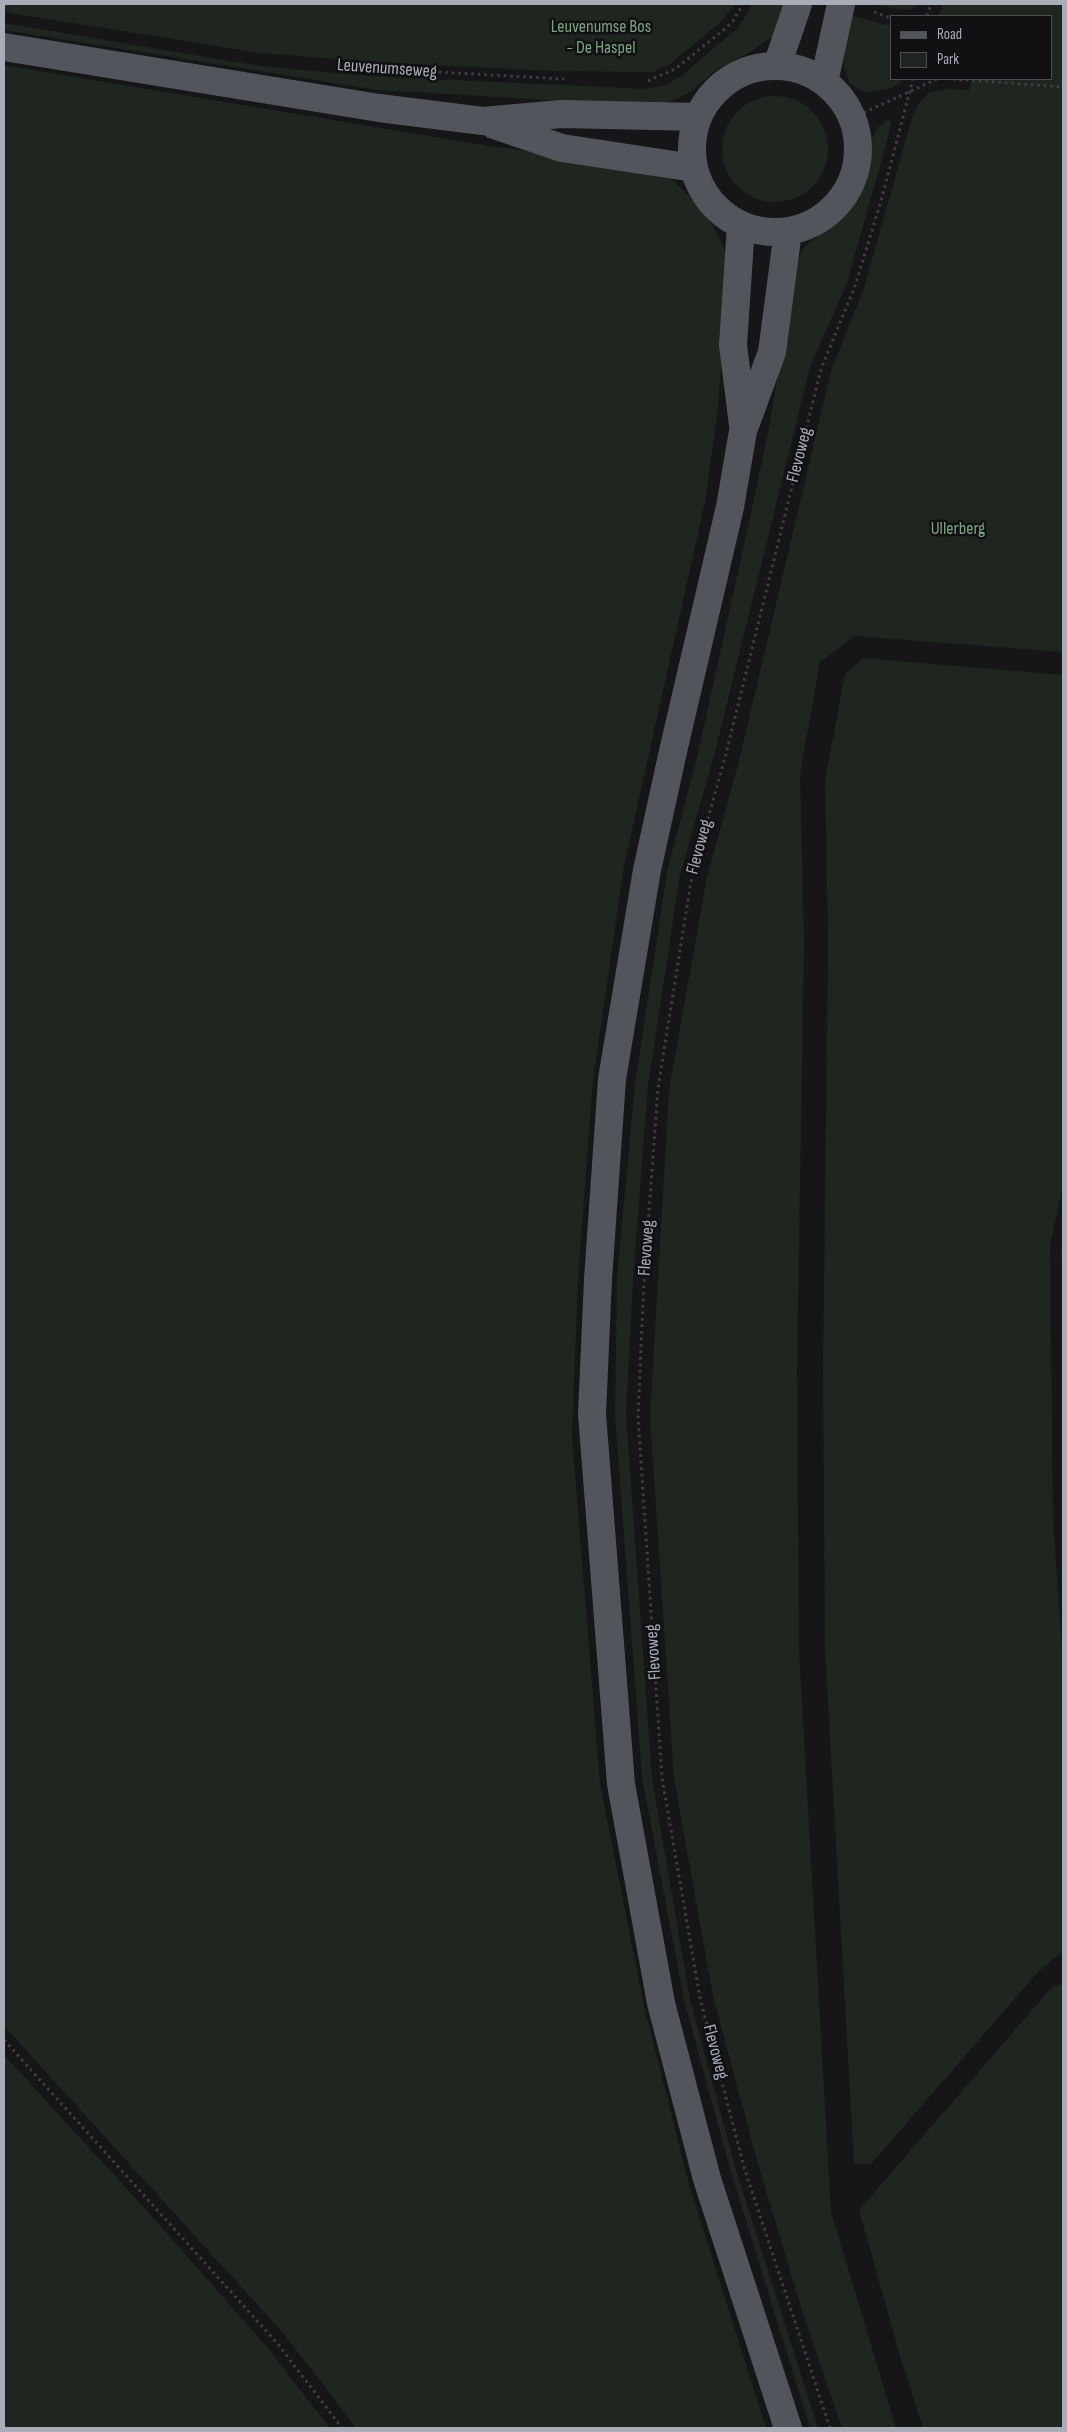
<!DOCTYPE html>
<html>
<head>
<meta charset="utf-8">
<style>
	body { margin:0 }
	#map { position:relative; width:1067px; height:2432px; overflow:hidden; background:#161618; font-family:"Sofia Sans Condensed",sans-serif }
	canvas { display:block }
	.frame { position:absolute; inset:0; border:5px solid #a8adb8; pointer-events:none }
	.legend { position:absolute; left:890px; top:15px; width:162px; height:65px; box-sizing:border-box; background:#111113; border:1px solid #4d4f55; margin:0; padding:6px 9px; list-style:none; font-size:15px; color:#a8adb8 }
	.legend li { display:flex; align-items:center; gap:10px; height:25px }
	.legend b { width:25px; border:1px solid #4d4f55 }
</style>
</head>
<body>
<div id="map">
<canvas width="1067" height="2432"></canvas>
<div class="frame"></div>
<ul class="legend">
<li><b style="height:6px;background:#53555c"></b>Road</li>
<li><b style="height:14px;background:#1e261f"></b>Park</li>
</ul>
</div>
<script>
const g = document.querySelector('canvas').getContext('2d');
g.lineJoin = 'round';
function fill(path, color) { g.fillStyle = color; g.fill(path, 'evenodd'); }
const toPath = rows => new Path2D(rows.map(r => 'M' + r).join(''));
function stroke(path, color, width, dash) { g.strokeStyle = color; g.lineWidth = width; g.lineCap = dash ? 'butt' : 'round'; g.setLineDash(dash || []); g.stroke(path); }
function write(font, color, halo, rows, align = 'center') {
  g.font = font + ' "Sofia Sans Condensed",sans-serif'; g.lineWidth = 5; g.setLineDash([]); g.textBaseline = 'middle'; g.strokeStyle = halo; g.fillStyle = color; for (const [text, x, y, turn = 0] of rows) {
    g.save(); g.translate(x, y); g.rotate((+turn || 0) * Math.PI / 180); g.textAlign = isNaN(turn) ? turn : align; if (halo) g.strokeText(text, 0, 0); g.fillText(text, 0, 0); g.restore();
  }
}
fill(toPath([
	[4,4,735,4,720,23,671,63,653,72,645,72,553,71,371,62,260,53,4,12],
	[752,4,789,4,780,25,772,37,752,51,716,70,688,94,664,104,638,105,378,90,4,30,4,23,259,66,369,76,648,89,665,85,681,76,739,27],
	[873,4,920,4,912,9,903,10],
	[943,4,1063,4,1063,652,854,636,820,662,800,774,804,941,797,1369,799,1650,831,2212,896,2428,842,2428,803,2314,758,2164,713,1996,674,1779,650,1417,669,1090,707,877,739,761,831,371,864,288,912,118,918,105,928,93,946,89,969,90,972,79,1051,79,1051,16,939,16],
	[852,16,891,26,891,79,903,79,893,88,870,92,862,91,850,84,844,66,843,46],
	[4,65,471,143,614,164,669,176,690,197,710,221,723,245,728,265,718,408,705,502,624,866,593,1080,578,1278,572,1436,600,1784,644,2006,689,2184,766,2428,356,2428,284,2334,4,2026],
	'722 149a53 53 0 1 1 106 0a53 53 0 1 1-106 0Z',
	[888,120,891,123,887,141,847,283,810,367,715,752,680,875,648,1085,633,1279,626,1414,652,1778,690,2000,736,2170,818,2428,810,2428,731,2172,684,2000,642,1777,615,1416,617,1277,635,1084,667,872,698,753,751,513,768,432,798,258,806,245,844,217,856,202,866,184,871,164,872,139,877,128],
	[863,658,1063,675,1063,1185,1050,1246,1053,1518,1063,1668,1063,1951,1038,1972,871,2164,854,2164,825,1649,823,1371,828,941,825,780,845,674],
	[1063,1984,1063,2428,923,2428,901,2359,859,2210,1053,1986],
	[4,2055,149,2213,266,2346,330,2428,4,2428]
]), '#1e261f');
stroke(toPath([
	[874,12,891,18],
	[927,16,931,4],
	[348,67,564,79],
	[953,79,1063,87],
	[648,81,675,69,725,29,733,21,743,4],
	[852,118,937,79],
	[1063,1249,1063,1260],
	[4,2040,277,2343,342,2428],
	[830,2428,744,2167,700,1998,662,1778,638,1416,644,1281,658,1088,692,875,726,754,821,369,855,286,881,201,913,79]
]), '#3d3f44', 3, [2.5, 4]);
stroke(toPath([
	[4,47,379,108,483,121,561,114,698,117],
	[777,66,798,4],
	'692 149a83 83 0 1 1 166 0a83 83 0 1 1-166 0Z',
	[824,82,841,4],
	[494,125,562,148,694,168],
	[741,225,733,345,743,425],
	[788,231,772,352,743,431,730,507,674,747,647,870,612,1079,598,1279,592,1414,621,1784,661,2003,707,2179,788,2428]
]), '#53555c', 28);
write('18px', '#7fa381', '#111113', [
	["Leuvenumse Bos",601,27],
	["- De Haspel",601,48],
	["Ullerberg",958,529]
]);
write('18px', '#a8adb8', '#111113', [
	["Leuvenumseweg",387,69,4],
	["Flevoweg",800,455,-76],
	["Flevoweg",700,847,-75],
	["Flevoweg",647,1248,-86],
	["Flevoweg",654,1652,-94],
	["Flevoweg",715,2052,75]
]);
</script>
</body>
</html>
